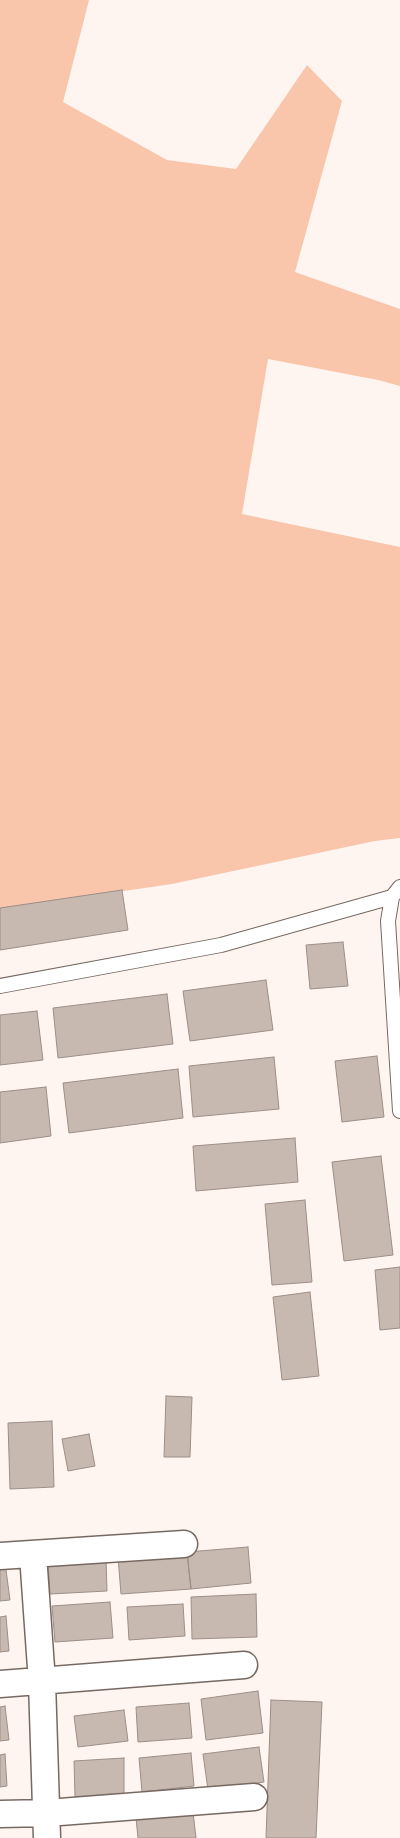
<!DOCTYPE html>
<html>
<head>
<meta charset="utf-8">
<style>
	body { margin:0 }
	canvas { display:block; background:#fef5f0 }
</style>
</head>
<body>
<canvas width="400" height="1838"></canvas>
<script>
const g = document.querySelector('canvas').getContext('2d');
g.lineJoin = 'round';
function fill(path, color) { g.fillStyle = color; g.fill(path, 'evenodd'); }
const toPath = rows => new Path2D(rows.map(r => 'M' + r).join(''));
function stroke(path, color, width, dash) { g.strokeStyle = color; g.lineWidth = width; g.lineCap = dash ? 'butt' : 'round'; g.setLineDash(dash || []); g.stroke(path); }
fill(toPath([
	[0,0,89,0,63,102,167,160,236,169,307,65,342,101,295,272,400,309,400,386,378,380,268,359,242,514,400,547,400,838,375,841,172,884,0,909]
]), '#f9c6ac');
const building = toPath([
	[122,890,128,930,0,950,0,908,122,890],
	[343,942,348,986,310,989,306,945,343,942],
	[266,980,273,1030,190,1041,183,991,266,980],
	[167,994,173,1044,58,1058,53,1008,167,994],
	[37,1011,43,1060,0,1065,0,1015,37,1011],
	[377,1056,384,1117,342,1122,335,1061,377,1056],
	[274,1057,279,1109,193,1117,189,1066,274,1057],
	[178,1069,183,1118,69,1133,63,1083,178,1069],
	[46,1087,51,1136,0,1143,0,1092,46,1087],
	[295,1138,298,1182,196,1191,193,1146,295,1138],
	[381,1156,393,1255,344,1261,332,1162,381,1156],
	[305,1200,312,1282,272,1285,265,1204,305,1200],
	[400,1267,400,1328,380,1330,375,1270,400,1267],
	[310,1292,319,1376,282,1380,273,1297,310,1292],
	[166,1396,192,1397,190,1457,164,1457,166,1396],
	[52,1421,54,1487,10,1489,8,1423,52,1421],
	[89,1434,95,1466,68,1471,62,1439,89,1434],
	[248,1547,251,1583,191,1589,187,1552,248,1547],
	[187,1552,191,1589,121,1594,118,1557,187,1552],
	[106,1559,107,1591,50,1594,48,1562,106,1559],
	[5,1562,10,1600,0,1601,0,1563,5,1562],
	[256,1594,257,1637,192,1639,191,1597,256,1594],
	[110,1602,113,1638,55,1642,52,1606,110,1602],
	[183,1604,185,1636,129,1640,127,1607,183,1604],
	[6,1616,9,1651,0,1652,0,1617,6,1616],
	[258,1691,263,1733,206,1740,201,1699,258,1691],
	[271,1700,322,1702,316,1838,266,1838,271,1700],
	[189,1703,192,1738,138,1742,136,1707,189,1703],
	[5,1706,9,1740,0,1741,0,1707,5,1706],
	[124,1710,128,1741,78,1747,74,1716,124,1710],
	[259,1747,264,1782,208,1790,203,1754,259,1747],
	[191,1753,194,1786,142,1792,139,1758,191,1753],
	[5,1754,7,1786,0,1787,0,1755,5,1754],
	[124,1758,124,1794,75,1797,74,1761,124,1758],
	[193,1812,196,1838,138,1838,136,1818,193,1812]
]);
fill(building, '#c7b8b0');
stroke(building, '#9d8e87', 1);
const service = toPath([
	[400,887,392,897,388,921,400,1111],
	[0,986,221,945,392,897]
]);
const minor = toPath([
	[33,1555,42,1682,47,1838],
	[0,1556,184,1544],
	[0,1684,244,1665],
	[0,1814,47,1813,254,1797]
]);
stroke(service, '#776962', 16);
stroke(minor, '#776962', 29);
stroke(service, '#fff', 14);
stroke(minor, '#fff', 26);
</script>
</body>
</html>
